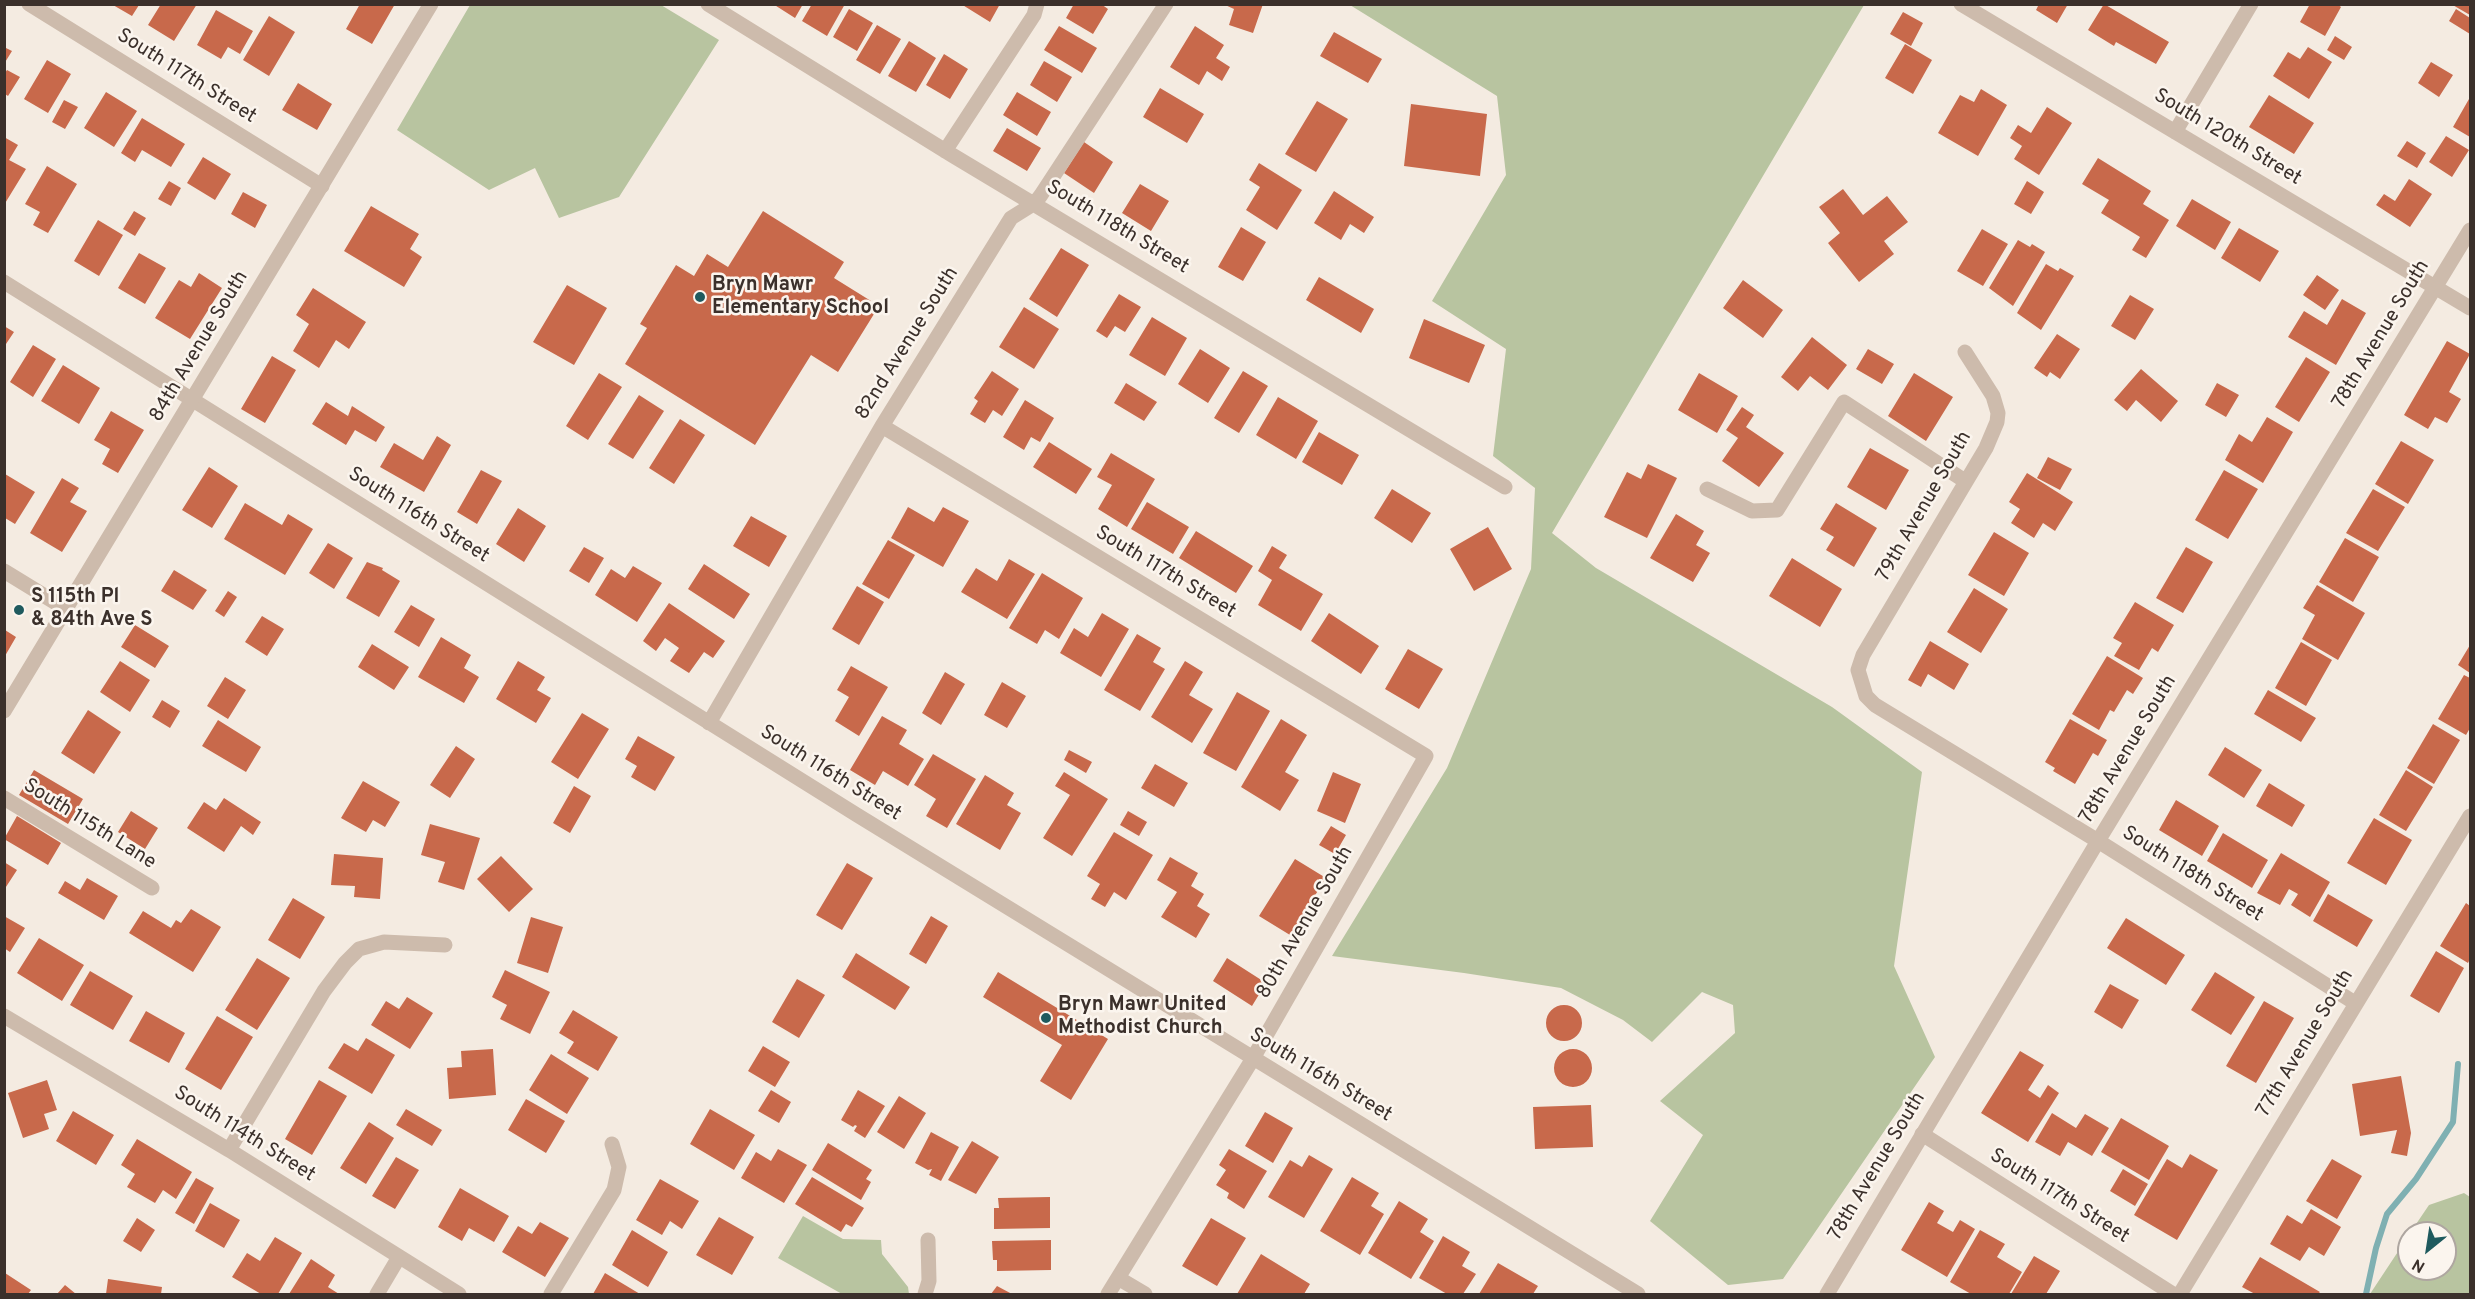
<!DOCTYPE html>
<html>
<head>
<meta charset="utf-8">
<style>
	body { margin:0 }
	#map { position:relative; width:2475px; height:1299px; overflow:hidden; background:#f4ebe1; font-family:Overpass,sans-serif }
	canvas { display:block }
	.frame { position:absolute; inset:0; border:6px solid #3b302b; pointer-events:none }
	.north { position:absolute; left:2397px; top:1221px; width:60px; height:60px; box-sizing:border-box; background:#fbf5ee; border:2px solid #aea6a0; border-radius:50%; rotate:210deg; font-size:16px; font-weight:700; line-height:24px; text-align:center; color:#3b302b }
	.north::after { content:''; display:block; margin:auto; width:21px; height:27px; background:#1f5a5e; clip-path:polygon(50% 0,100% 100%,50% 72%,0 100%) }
</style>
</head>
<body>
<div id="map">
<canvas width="2475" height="1299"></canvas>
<div class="frame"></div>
<div class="north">N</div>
</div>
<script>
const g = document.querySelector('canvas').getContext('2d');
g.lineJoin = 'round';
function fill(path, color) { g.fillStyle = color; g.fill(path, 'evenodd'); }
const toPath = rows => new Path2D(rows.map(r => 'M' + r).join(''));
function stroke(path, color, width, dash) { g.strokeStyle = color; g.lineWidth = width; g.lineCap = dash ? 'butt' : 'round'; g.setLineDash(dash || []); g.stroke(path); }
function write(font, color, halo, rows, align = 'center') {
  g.font = font + ' Overpass,sans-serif'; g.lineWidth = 5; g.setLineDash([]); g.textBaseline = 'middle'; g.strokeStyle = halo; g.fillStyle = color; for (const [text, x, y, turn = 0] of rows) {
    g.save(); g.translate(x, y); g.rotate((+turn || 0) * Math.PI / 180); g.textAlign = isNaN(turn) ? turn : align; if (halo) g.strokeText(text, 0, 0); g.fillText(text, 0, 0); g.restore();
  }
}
fill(toPath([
	[470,5,661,5,719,40,619,197,559,218,535,168,489,190,397,130],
	[1350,5,1864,5,1552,533,1596,568,1832,707,1922,772,1894,966,1935,1057,1783,1279,1728,1285,1650,1221,1703,1135,1660,1101,1735,1033,1733,1005,1702,992,1652,1042,1623,1020,1561,988,1464,973,1332,956,1447,768,1531,569,1535,488,1493,456,1506,349,1432,301,1506,175,1497,96],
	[2464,1193,2470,1197,2470,1294,2370,1294,2409,1235,2409,1269,2445,1269,2445,1233,2410,1233,2429,1205],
	[803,1216,843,1239,881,1240,882,1254,908,1287,909,1294,842,1294,778,1258]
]), '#b8c4a0');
stroke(toPath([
	[2366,1294,2376,1248,2387,1214,2416,1179,2453,1122,2458,1064]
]), '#7fb0b2', 6);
fill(toPath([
	[161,4,197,4,174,41,148,25],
	[360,4,395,4,372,44,346,29],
	[773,4,803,4,795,18],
	[812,4,845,4,827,36,802,21],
	[961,4,1000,4,990,22],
	[1074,4,1101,4,1108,9,1093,34,1066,18],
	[1223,4,1263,4,1253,33,1229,25,1234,9],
	[2039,4,2068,4,2057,23,2036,10],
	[2104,4,2169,42,2156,64,2116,42,2114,46,2088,30],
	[2310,4,2337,4,2341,7,2325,36,2300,22],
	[2451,4,2470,4,2470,15],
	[113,5,139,5,132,16],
	[849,9,873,23,857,51,833,37],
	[2456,9,2470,18,2470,34,2449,21],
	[216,10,253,31,240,54,228,47,221,59,197,45],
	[1903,12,1923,23,1911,46,1890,34],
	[269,16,295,32,269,76,243,60],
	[877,25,901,39,880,74,856,60],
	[1059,26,1097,48,1082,73,1044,50],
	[1195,26,1224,45,1216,58,1230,67,1222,81,1207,71,1199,85,1170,67],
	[1334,32,1382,59,1368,83,1320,56],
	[2335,36,2352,47,2344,60,2327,50],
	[909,41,936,58,916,92,888,76],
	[1905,44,1932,60,1913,94,1885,78],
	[4,47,12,51,4,64],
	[2308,47,2332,62,2309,99,2273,76,2288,52,2300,59],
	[944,54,968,69,950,99,926,85],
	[47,60,71,74,48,113,24,99],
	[1044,61,1072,77,1057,102,1030,85],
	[2431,62,2453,75,2439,97,2418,83],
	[7,70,20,77,8,96,5,94,5,73],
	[298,83,332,104,317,130,282,110],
	[1160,88,1204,114,1187,143,1143,117],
	[1981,89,2007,105,1978,156,1938,133,1960,95,1974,102],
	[106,92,137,111,114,147,84,128],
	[1017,92,1051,112,1037,136,1003,115],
	[2269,95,2314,123,2294,154,2249,127],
	[2469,99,2470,100,2470,137,2453,127],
	[64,100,78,107,65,129,52,122],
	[1317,101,1348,119,1316,172,1285,154],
	[1411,104,1487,114,1480,176,1404,166],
	[2047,107,2072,123,2039,175,2014,159,2022,146,2010,138,2018,125,2031,133],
	[142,118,185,144,171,167,142,150,135,162,121,153],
	[1007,128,1041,148,1027,171,993,151],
	[2446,136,2469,150,2452,177,2429,162],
	[4,137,18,145,9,160,26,169,4,205],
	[2407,141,2426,153,2417,168,2397,156],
	[1084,142,1113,162,1094,193,1064,173],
	[203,157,231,174,215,200,187,183],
	[2098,158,2151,191,2143,204,2169,220,2146,258,2132,250,2140,237,2101,213,2109,200,2082,184],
	[1259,163,1302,190,1277,230,1246,210,1260,187,1249,180],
	[47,166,77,184,48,233,33,225,40,212,25,204],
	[2409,179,2432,194,2410,227,2376,205,2384,194,2395,201],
	[169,181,181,188,171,206,158,199],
	[2027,181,2044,192,2031,214,2014,204],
	[1140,184,1169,201,1151,231,1122,213],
	[1843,189,1863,215,1887,196,1908,222,1884,241,1894,254,1859,282,1828,243,1840,233,1819,207],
	[1334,191,1374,217,1364,233,1350,224,1341,240,1314,223],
	[243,192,267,205,255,228,231,214],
	[2192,199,2231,222,2215,250,2176,226],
	[371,206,419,234,410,249,422,257,404,287,344,251],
	[134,211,146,218,135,236,123,229],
	[763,211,844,262,834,278,871,301,866,309,874,314,838,372,811,355,755,445,625,364,647,328,640,324,676,265,694,276,707,254,728,267],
	[98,220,123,235,99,276,74,261],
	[1241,227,1266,242,1243,281,1218,267],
	[2239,228,2279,251,2260,282,2221,258],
	[1982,229,2008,244,1983,286,1957,271],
	[2018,240,2030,247,2032,244,2045,252,2013,306,1989,288],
	[1061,248,1089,265,1057,317,1029,299],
	[139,253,166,268,145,304,118,288],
	[2046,264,2058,271,2060,268,2074,276,2041,330,2017,313],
	[199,273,222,288,190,339,155,318,179,280,191,287],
	[2317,275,2339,290,2325,310,2303,295],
	[1319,277,1374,309,1361,333,1306,300],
	[1743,280,1783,310,1763,338,1723,308],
	[567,285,607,308,574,365,533,342],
	[313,288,366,322,349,349,336,340,319,368,293,351,309,324,296,315],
	[1119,294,1141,307,1125,332,1115,326,1107,338,1096,331],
	[2130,295,2154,309,2135,340,2111,326],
	[2342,299,2366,313,2336,365,2288,337,2304,311,2327,325],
	[1024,307,1059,329,1034,369,999,347],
	[1152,317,1187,338,1165,376,1129,355],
	[1424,319,1485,345,1469,383,1409,358],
	[4,326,14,332,4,347],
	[2057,334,2080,349,2060,379,2050,372,2047,377,2034,368],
	[1812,337,1847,365,1828,390,1810,376,1798,391,1781,377],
	[2447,341,2470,354,2449,392,2461,399,2447,423,2435,417,2428,429,2404,415],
	[33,345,56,359,33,397,10,382],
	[1200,349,1230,368,1208,403,1178,384],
	[1868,349,1894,364,1882,384,1856,369],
	[272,356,296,370,265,423,241,409],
	[2306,357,2330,372,2299,422,2275,407],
	[63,365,100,388,79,424,41,401],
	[2141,369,2178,401,2161,422,2136,400,2127,411,2114,400],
	[992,371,1019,389,1002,416,993,410,985,423,970,414,978,401,974,398],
	[1243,371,1268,386,1239,433,1214,418],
	[599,373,622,387,588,440,566,426],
	[1699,373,1738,396,1717,433,1678,410],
	[1914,373,1953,397,1926,441,1888,416],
	[1126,383,1157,402,1144,421,1114,403],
	[2217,383,2239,395,2226,417,2205,405],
	[639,395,664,411,633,459,608,444],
	[1278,397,1318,421,1296,459,1256,435],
	[1025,400,1054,418,1040,442,1031,437,1024,450,1003,437],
	[326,402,348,416,352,406,385,427,376,442,355,430,346,445,312,424],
	[1742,407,1754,415,1746,427,1784,453,1759,487,1722,461,1738,438,1726,430],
	[111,411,144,430,118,473,102,464,110,449,94,440],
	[2267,417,2293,432,2263,483,2225,460,2239,434,2252,442],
	[680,419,705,435,674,484,649,468],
	[1319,432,1359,455,1342,485,1302,462],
	[437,436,451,445,424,492,380,467,394,443,423,460],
	[2401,441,2434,460,2408,504,2375,484],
	[1049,442,1092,469,1076,494,1033,467],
	[1870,448,1909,470,1886,510,1847,487],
	[1111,453,1155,479,1127,527,1098,509,1112,485,1097,477],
	[2048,457,2072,469,2060,490,2037,478],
	[1648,464,1677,478,1647,538,1604,517,1627,472,1641,479],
	[209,467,238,486,212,528,182,510],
	[481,470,502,481,477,524,457,512],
	[2224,470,2258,489,2228,539,2195,520],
	[2027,473,2073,502,2055,531,2043,523,2034,538,2011,523,2020,509,2009,502],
	[5,474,35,492,15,524,5,518],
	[62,478,79,488,70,502,87,511,62,552,30,533],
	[1392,489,1431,513,1412,543,1374,518],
	[2373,489,2405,507,2378,551,2346,533],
	[1147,502,1189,527,1173,554,1131,529],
	[245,503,282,525,288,514,313,529,285,575,224,539],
	[1836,503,1877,528,1854,567,1826,550,1834,537,1820,529],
	[908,507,934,522,943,507,969,521,943,567,891,538],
	[518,508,546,526,524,562,496,544],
	[1676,514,1704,531,1696,545,1710,553,1693,582,1650,558],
	[751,516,787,536,769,567,733,546],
	[1488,527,1512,569,1474,591,1450,549],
	[1196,531,1253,566,1236,593,1179,558],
	[1994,532,2029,553,2004,596,1968,575],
	[2345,538,2379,557,2353,602,2319,582],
	[888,540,915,555,889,599,862,584],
	[328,543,353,558,334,589,309,573],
	[1272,546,1287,555,1279,568,1323,594,1301,631,1258,605,1272,580,1258,571],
	[584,547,604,558,589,583,569,571],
	[2186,547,2213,562,2183,613,2156,598],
	[1792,558,1842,589,1820,627,1769,596],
	[1009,559,1035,574,1007,619,961,592,976,568,997,581],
	[367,562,383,568,382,570,400,581,379,617,346,598],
	[704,564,750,594,734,619,688,589],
	[633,566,662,583,637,622,595,595,611,569,625,578],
	[174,570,207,590,193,610,161,591],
	[1042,573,1083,598,1059,639,1045,630,1037,644,1009,628],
	[2317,585,2365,613,2338,660,2302,639,2315,615,2303,608],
	[857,586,884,602,859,645,832,629],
	[1974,588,2008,609,1981,653,1947,632],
	[228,591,237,597,224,617,215,611],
	[2135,602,2174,625,2158,652,2152,648,2139,670,2114,656,2122,643,2113,638],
	[669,603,725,641,713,658,704,652,689,673,670,661,679,648,665,638,656,651,643,641],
	[411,605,435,619,419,647,394,632],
	[1102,613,1129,629,1101,677,1060,653,1074,628,1088,637],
	[1329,613,1379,646,1361,674,1311,641],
	[262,616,284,629,267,656,245,642],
	[135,625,169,646,155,668,121,647],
	[5,630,16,637,5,656],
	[1137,634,1161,648,1153,662,1165,669,1140,711,1104,690],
	[441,637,471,655,464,668,479,677,464,703,418,677],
	[1930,641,1969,664,1954,690,1928,674,1921,687,1908,680],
	[2301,642,2332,660,2306,706,2275,688],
	[372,644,409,667,394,690,358,667],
	[2470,645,2470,673,2458,665],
	[1408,649,1443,669,1419,709,1385,689],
	[2107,656,2143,678,2133,694,2127,690,2114,712,2110,710,2099,730,2072,714],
	[120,661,150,680,130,712,100,692],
	[518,661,545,677,537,690,551,698,536,723,496,699],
	[1185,661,1203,672,1189,695,1213,709,1192,743,1151,717],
	[851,666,888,687,859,736,835,721,849,697,837,690],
	[945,672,965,684,941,725,922,713],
	[2464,675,2470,678,2470,728,2466,735,2438,719],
	[225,677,246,690,228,719,207,706],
	[1002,682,1026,696,1007,728,984,715],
	[2268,690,2316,718,2301,742,2254,714],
	[1237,692,1270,711,1236,771,1203,753],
	[162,700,180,711,170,728,152,717],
	[88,710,121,732,94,774,61,753],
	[582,713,609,729,578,779,551,762],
	[882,716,907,730,899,744,924,759,908,786,883,771,875,785,850,770],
	[1281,719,1307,735,1285,772,1299,780,1280,811,1241,787],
	[2070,719,2107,740,2098,756,2093,753,2075,784,2053,771,2055,768,2045,762],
	[218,720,261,747,246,772,202,746],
	[2433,724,2460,740,2434,784,2407,768],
	[638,736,675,757,655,791,631,777,637,766,625,759],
	[456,746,475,759,450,798,430,785],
	[2225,747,2262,770,2244,798,2208,775],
	[1069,750,1092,762,1086,773,1064,760],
	[933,754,976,779,947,828,926,816,936,799,914,785],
	[1155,764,1188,783,1174,807,1141,788],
	[34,770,83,799,68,824,19,795],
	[2406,770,2433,787,2406,831,2379,815],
	[1064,772,1108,799,1072,856,1043,838,1070,795,1055,786],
	[1333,772,1361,784,1345,823,1317,811],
	[985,775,1014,793,1007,805,1021,813,1000,850,956,824],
	[363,781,400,802,385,827,373,820,366,832,341,818],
	[2269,783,2305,805,2292,827,2256,806],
	[574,786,591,796,570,833,553,823],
	[224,798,261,822,253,835,241,826,224,852,187,828,204,802,216,810],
	[2176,800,2219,826,2202,856,2159,830],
	[131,811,158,828,145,849,118,832],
	[1128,811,1147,822,1139,836,1120,825],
	[17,816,61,843,48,865,4,839],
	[2374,818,2412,840,2386,885,2347,863],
	[430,824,480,838,464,890,438,882,445,862,421,855],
	[1331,826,1346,835,1335,854,1319,845],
	[1114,832,1153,855,1126,900,1114,892,1105,907,1091,899,1100,884,1087,876],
	[2223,833,2268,860,2252,888,2207,861],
	[2281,853,2330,882,2310,917,2291,905,2298,894,2289,889,2280,905,2257,893],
	[334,854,383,858,380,899,354,897,355,886,331,885],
	[501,856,533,889,509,912,477,879],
	[1170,857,1198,873,1191,886,1204,894,1197,906,1210,914,1196,938,1161,917,1177,892,1157,880],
	[1295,859,1326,878,1290,935,1259,916],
	[4,862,17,870,4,890],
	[847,863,873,878,842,930,816,915],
	[87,878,118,896,104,920,58,893,65,881,80,890],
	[2328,894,2373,920,2357,947,2313,921],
	[293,898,325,917,300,959,268,940],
	[2466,903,2470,906,2470,959,2468,963,2440,946],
	[191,909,221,927,193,972,129,933,143,911,171,928,176,920,181,923],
	[4,916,25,928,10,952,4,948],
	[931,916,948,926,926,964,909,954],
	[531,917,563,927,548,973,517,963],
	[2126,918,2185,955,2166,985,2107,948],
	[39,938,84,965,62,1001,17,973],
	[2436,951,2464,968,2439,1013,2410,996],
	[856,953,910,987,895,1010,842,977],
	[257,958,290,978,257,1030,225,1010],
	[1227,958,1266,983,1252,1006,1213,981],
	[505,970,550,992,530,1034,500,1019,507,1005,492,997],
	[90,971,133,996,113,1030,70,1005],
	[998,972,1108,1039,1071,1100,1040,1081,1062,1045,983,997],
	[2215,972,2255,997,2231,1035,2191,1010],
	[797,979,825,995,799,1038,772,1022],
	[2110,984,2139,1000,2122,1029,2094,1012],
	[407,997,433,1013,410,1049,371,1025,386,1001,399,1009],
	[2264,1001,2294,1018,2256,1083,2226,1066],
	'1546 1023a18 18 0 1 1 36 0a18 18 0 1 1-36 0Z',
	[573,1010,618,1037,598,1071,567,1053,574,1042,559,1033],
	[146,1011,185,1033,169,1063,129,1041],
	[217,1016,253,1037,221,1090,185,1069],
	[366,1038,395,1055,372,1094,328,1068,344,1043,358,1051],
	[763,1046,790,1062,775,1087,748,1071],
	'1554 1068a19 19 0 1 1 38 0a19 19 0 1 1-38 0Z',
	[493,1049,496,1095,449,1099,447,1068,462,1067,461,1051],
	[2020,1051,2044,1065,2028,1090,2040,1098,2048,1085,2059,1093,2028,1142,1981,1113],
	[551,1054,589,1078,567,1114,529,1090],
	[2401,1076,2411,1133,2407,1156,2391,1153,2397,1130,2360,1136,2352,1084],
	[47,1080,57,1110,44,1114,49,1129,23,1138,8,1093],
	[319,1080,347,1096,312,1155,285,1139],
	[771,1090,791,1102,779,1123,758,1111],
	[858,1090,885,1106,865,1138,854,1131,857,1126,855,1125,853,1127,841,1120],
	[899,1096,926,1113,904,1149,877,1132],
	[526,1099,565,1121,546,1153,508,1130],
	[1591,1105,1593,1147,1535,1149,1533,1107],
	[406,1109,442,1130,432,1146,396,1125],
	[710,1109,755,1135,734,1170,690,1144],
	[73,1111,114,1135,96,1165,56,1141],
	[1265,1112,1293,1128,1273,1163,1245,1146],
	[2052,1113,2076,1128,2085,1114,2109,1128,2092,1156,2068,1142,2060,1156,2035,1142],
	[2121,1118,2169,1146,2149,1180,2101,1152],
	[369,1122,394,1138,366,1184,340,1168],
	[931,1132,959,1147,941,1181,929,1175,932,1169,928,1170,915,1163],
	[137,1139,192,1172,176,1199,163,1190,155,1203,127,1187,135,1174,121,1165],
	[972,1141,999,1157,976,1194,948,1180],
	[828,1143,872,1170,866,1179,871,1182,861,1200,812,1170],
	[778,1149,807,1165,784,1203,741,1178,756,1152,771,1161],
	[1229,1149,1267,1171,1244,1209,1227,1198,1229,1193,1216,1185,1226,1170,1219,1165],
	[2190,1154,2218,1170,2177,1240,2134,1215,2167,1159,2182,1168],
	[1309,1155,1333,1169,1304,1218,1268,1197,1290,1160,1302,1167],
	[396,1157,419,1170,395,1209,372,1196],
	[2332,1159,2362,1176,2337,1219,2306,1201],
	[2123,1169,2148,1184,2135,1206,2110,1191],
	[812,1177,864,1208,852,1227,846,1224,841,1232,795,1204],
	[1352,1177,1379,1193,1371,1206,1384,1214,1360,1255,1320,1231],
	[196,1178,214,1188,194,1224,175,1213],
	[660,1179,699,1201,682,1229,670,1221,662,1235,636,1220],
	[460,1188,509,1216,494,1242,469,1228,462,1241,438,1227],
	[1050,1197,1050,1228,994,1229,994,1208,999,1208,998,1198],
	[1399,1201,1428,1219,1420,1232,1434,1241,1411,1279,1368,1253],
	[1929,1202,1944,1211,1937,1223,1953,1232,1960,1220,1975,1229,1947,1277,1901,1250],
	[210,1203,240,1220,224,1248,195,1231],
	[2311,1209,2341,1227,2324,1256,2309,1247,2300,1261,2270,1244,2287,1215,2302,1224],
	[719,1217,754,1237,732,1275,696,1255],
	[137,1218,155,1230,141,1252,123,1241],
	[1211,1218,1246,1238,1217,1286,1182,1266],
	[540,1222,569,1238,545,1277,502,1252,518,1226,532,1234],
	[632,1230,668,1252,648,1287,612,1265],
	[1980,1230,2005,1244,1997,1257,2022,1272,2009,1294,1971,1294,1950,1282],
	[1443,1236,1470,1252,1462,1266,1476,1274,1463,1294,1447,1294,1419,1278],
	[275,1237,302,1253,278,1294,261,1294,232,1277,247,1253,260,1261],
	[1051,1240,1051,1270,997,1271,997,1260,993,1260,992,1241],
	[1261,1254,1310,1284,1304,1294,1237,1294],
	[2034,1256,2060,1271,2046,1294,2011,1294],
	[2260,1257,2320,1292,2318,1294,2255,1294,2242,1287],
	[311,1259,335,1275,328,1287,339,1294,289,1294],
	[1498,1263,1538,1286,1533,1294,1479,1294],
	[5,1273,31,1290,28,1294,5,1294],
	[605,1273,640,1294,593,1294],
	[108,1279,162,1287,161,1294,106,1294],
	[65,1285,76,1294,57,1294],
	[997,1286,1012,1294,991,1294]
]), '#c8694b');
stroke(toPath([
	[29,4,322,186],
	[708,4,952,155,1505,487],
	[1961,4,2470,308],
	[2175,132,2251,4],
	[945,151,1034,15,1037,4],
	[4,282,857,815,1638,1294],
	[1965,352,1993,396,1998,413,1997,422,1986,448,1863,655,1858,670,1866,696,1875,705,2098,841,2355,1003],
	[882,426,1426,756,1252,1060,1108,1294],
	[1707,489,1752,511,1777,510,1844,402,1965,481],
	[4,571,66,609],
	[709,723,882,426,1011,218,1035,203,1041,195,1166,4],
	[4,798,152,888],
	[4,1016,229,1150,459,1294],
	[1922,1134,2173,1294],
	[229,1150,324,991,345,963,359,949,384,942,445,945],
	[1118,1278,1145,1294],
	[377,1294,399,1257],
	[551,1294,614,1190,619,1167,612,1144],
	[925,1294,929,1281,928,1240],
	[2180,1294,2470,816]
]), '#cdbbac', 15);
stroke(toPath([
	[4,711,431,4],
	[1827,1294,2098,841,2470,230]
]), '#cdbbac', 15);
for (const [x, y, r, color] of [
	[700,297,6,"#1f5a5e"],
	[19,610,6,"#1f5a5e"],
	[1046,1018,6,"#1f5a5e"]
]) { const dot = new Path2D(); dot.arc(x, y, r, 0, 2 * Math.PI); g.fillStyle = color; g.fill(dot); stroke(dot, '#fbf5ee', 2); }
write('20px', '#3b302b', '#fbf5ee', [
	["South 117th Street",186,77,32],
	["South 120th Street",2227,138,31],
	["South 118th Street",1117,228,31],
	["78th Avenue South",2382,335,-59],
	["82nd Avenue South",908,344,-58],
	["84th Avenue South",200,347,-59],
	["79th Avenue South",1925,507,-60],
	["South 116th Street",418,516,32],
	["South 117th Street",1165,573,31],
	["78th Avenue South",2129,750,-59],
	["South 116th Street",830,774,32],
	["South 115th Lane",89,825,32],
	["South 118th Street",2192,875,32],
	["80th Avenue South",1306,923,-60],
	["77th Avenue South",2306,1044,-59],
	["South 116th Street",1320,1076,31],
	["South 114th Street",244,1135,32],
	["78th Avenue South",1878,1167,-59],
	["South 117th Street",2059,1197,32]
]);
write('bold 20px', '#3b302b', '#fbf5ee', [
	["Bryn Mawr",712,286],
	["Elementary School",712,309],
	["S 115th Pl",31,598],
	["& 84th Ave S",31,621],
	["Bryn Mawr United",1058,1006],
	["Methodist Church",1058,1029]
], 'left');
</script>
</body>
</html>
